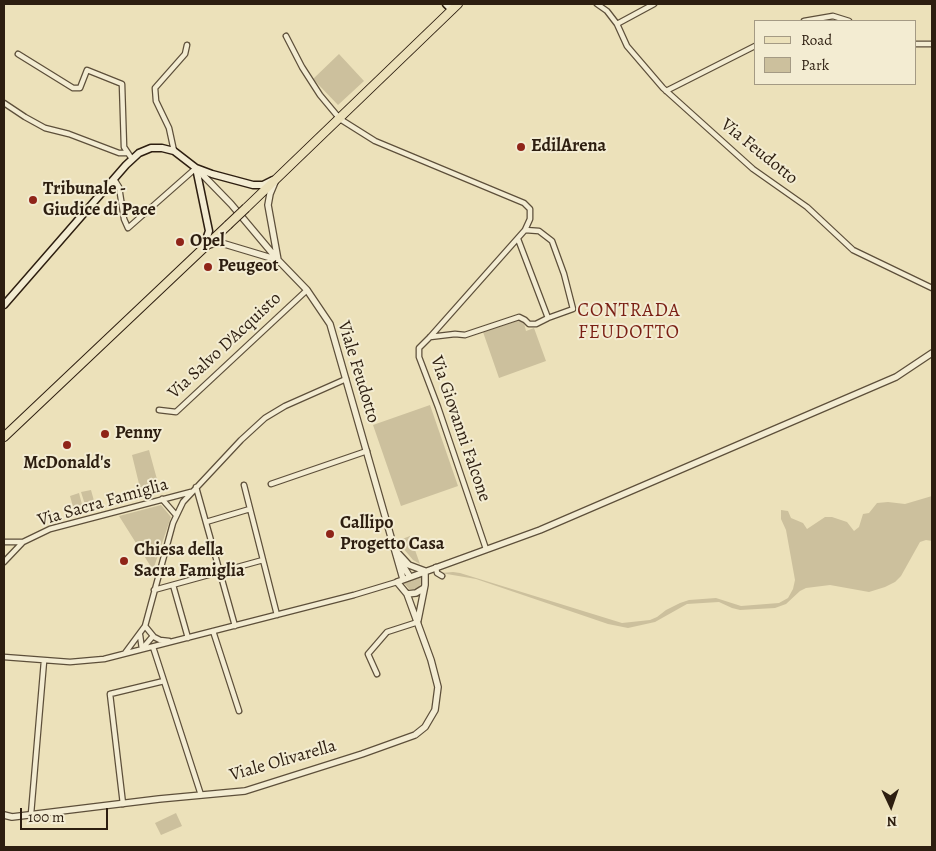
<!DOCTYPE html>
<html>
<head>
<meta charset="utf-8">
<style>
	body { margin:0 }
	#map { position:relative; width:936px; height:851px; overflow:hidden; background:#ece1ba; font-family:Alegreya,serif }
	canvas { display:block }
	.frame { position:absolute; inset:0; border:5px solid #2d1e10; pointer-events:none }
	.legend { position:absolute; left:754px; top:20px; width:162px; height:65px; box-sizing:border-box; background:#f3ecd2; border:1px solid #a49a84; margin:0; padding:6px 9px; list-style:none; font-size:15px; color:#2d1e10 }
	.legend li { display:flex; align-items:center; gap:10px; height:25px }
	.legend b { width:25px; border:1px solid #a49a84 }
	.north { position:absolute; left:866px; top:781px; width:50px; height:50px; -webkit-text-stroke:4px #f3ecd2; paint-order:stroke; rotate:177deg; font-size:14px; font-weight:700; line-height:20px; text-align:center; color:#2d1e10 }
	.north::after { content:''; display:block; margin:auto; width:18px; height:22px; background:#2d1e10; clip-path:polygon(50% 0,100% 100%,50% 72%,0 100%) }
	.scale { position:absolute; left:20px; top:808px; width:88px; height:22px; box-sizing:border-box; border:2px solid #2d1e10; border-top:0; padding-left:6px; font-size:15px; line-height:18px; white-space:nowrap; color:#2d1e10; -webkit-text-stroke:4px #f3ecd2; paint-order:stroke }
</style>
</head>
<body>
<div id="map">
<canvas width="936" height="851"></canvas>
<div class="frame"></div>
<ul class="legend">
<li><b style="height:6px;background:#ece1ba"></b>Road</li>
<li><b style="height:14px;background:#ccc09d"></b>Park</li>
</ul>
<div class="north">N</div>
<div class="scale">100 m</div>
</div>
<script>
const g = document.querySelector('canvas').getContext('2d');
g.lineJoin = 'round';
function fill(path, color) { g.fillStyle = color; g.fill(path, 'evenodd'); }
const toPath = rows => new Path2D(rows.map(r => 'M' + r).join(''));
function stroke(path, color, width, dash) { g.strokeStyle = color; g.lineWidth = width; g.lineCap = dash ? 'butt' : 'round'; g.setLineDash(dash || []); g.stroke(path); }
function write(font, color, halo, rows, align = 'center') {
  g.font = font + ' Alegreya,serif'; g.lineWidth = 4; g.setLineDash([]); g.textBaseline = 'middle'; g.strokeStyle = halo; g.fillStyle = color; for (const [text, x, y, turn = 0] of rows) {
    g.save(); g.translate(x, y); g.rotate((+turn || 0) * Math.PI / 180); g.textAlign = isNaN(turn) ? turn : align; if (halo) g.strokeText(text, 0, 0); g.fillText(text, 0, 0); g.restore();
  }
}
fill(toPath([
	[339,54,364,81,338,105,313,79],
	[519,320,524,323,526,331,534,328,546,361,499,378,483,332],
	[430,405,458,486,401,506,373,425],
	[149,450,158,483,140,488,132,455],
	[91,490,96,508,87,511,81,492],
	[79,493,84,512,75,514,70,496],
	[932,496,932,541,926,540,920,542,901,576,895,582,885,587,869,592,830,585,806,588,800,591,786,604,775,608,740,610,732,608,719,602,687,604,655,622,628,628,608,624,476,579,441,573,453,572,460,573,622,623,650,620,657,617,666,610,680,603,689,600,716,598,741,606,779,603,788,598,793,589,795,580,786,530,781,519,781,510,788,511,791,518,803,523,807,529,825,517,832,517,847,522,854,531,859,527,863,514,869,513,877,503,888,502,905,504],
	[161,505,171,517,153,570,119,516],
	[410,536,420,564,413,560,397,541],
	[421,577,422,583,417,589,409,589,404,583],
	[176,813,182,826,161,835,155,823]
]), '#ccc09d');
const minor = toPath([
	[597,4,607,11,617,24,627,46,663,88,753,169,807,207,853,250,932,288],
	[804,21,833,16,849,21],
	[617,24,654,4],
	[286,36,302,67,320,95,340,119,375,141,524,203,530,209,530,219,525,230,430,337,419,348,419,357,438,407,486,549],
	[915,44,932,44],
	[18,54,73,88,80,88,87,70,122,84,124,147,132,159],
	[666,91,755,46],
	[4,103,25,117,45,128,69,134,119,153,128,153],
	[174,151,169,128,156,101,155,88,185,54,187,45],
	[114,179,119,187,124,219,128,228,196,168],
	[518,239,548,318],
	[430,337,455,334,465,335,519,317,525,320,529,324,536,324,548,318,573,309,564,274,552,241,539,231,525,230],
	[159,410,176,412,307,290],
	[271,484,367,451],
	[244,485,277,615],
	[196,487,235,626],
	[162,499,176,515],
	[206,522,250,509],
	[4,542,23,542],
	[4,562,23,542,50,529,191,492],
	[436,567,437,573,442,576],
	[173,585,188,638],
	[154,590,263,560],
	[145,626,154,637,160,640,169,641],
	[213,631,239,711],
	[140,635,142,649,153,636],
	[153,647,201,795],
	[125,653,145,626,173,523,183,502,241,440,265,418,285,406,346,379],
	[4,657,70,662,104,659,354,595,397,582],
	[377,674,368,654,387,632,418,622],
	[123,804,110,694,164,681],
	[31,814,44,661]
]);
const tertiary = toPath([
	[197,169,231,204,278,260,307,290,330,324,403,579],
	[207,246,218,242,278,260,268,205,270,194,275,182],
	[397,552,409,565,425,571,425,585,418,620],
	[400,561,410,577],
	[407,594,416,593,424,588],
	[4,815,12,817,159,799,245,791,362,754,415,735,425,727,435,710,438,687,431,660,407,594,397,582,540,530,896,377,932,353]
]);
const secondary = toPath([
	[446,4,452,10],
	[196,168,209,231,203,248],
	[4,305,126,165,139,153,151,148,162,148,174,151,196,168,212,174,253,185,263,185,273,180]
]);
const primary = toPath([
	[246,208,458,4],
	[4,437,228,225]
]);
stroke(minor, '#5d4f3a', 7);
stroke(tertiary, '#5d4f3a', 8);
stroke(secondary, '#2d1e10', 9);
stroke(primary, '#2d1e10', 10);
stroke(minor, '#f3ecd2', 4.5);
stroke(tertiary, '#f3ecd2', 5.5);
stroke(secondary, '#f3ecd2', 6);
stroke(primary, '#ece1ba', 8);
const primaryBridge = toPath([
	[228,225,246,208]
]);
stroke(primaryBridge, '#2d1e10', 10, []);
stroke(primaryBridge, '#ece1ba', 8);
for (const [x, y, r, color] of [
	[521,147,5,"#8f2418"],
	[33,200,5,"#8f2418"],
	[180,242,5,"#8f2418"],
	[208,267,5,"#8f2418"],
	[105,434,5,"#8f2418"],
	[67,445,5,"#8f2418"],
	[330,534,5,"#8f2418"],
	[124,561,5,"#8f2418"]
]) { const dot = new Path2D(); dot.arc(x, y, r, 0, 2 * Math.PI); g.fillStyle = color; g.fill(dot); stroke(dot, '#f3ecd2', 2); }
write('bold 18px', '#2d1e10', '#f3ecd2', [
	["EdilArena",531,147],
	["Tribunale -",43,190],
	["Giudice di Pace",43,211],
	["Opel",190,242],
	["Peugeot",218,267],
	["Penny",115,434],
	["McDonald's",67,464,"center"],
	["Callipo",340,524],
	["Progetto Casa",340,545],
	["Chiesa della",134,551],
	["Sacra Famiglia",134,572]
], 'left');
write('18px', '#2d1e10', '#f3ecd2', [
	["Via Feudotto",759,152,39],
	["Via Salvo D'Acquisto",225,346,-43],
	["Viale Feudotto",358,372,73],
	["Via Giovanni Falcone",460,429,71],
	["Via Sacra Famiglia",103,503,-16],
	["Viale Olivarella",283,761,-16]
]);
g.letterSpacing = '1px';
write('19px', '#7a1f14', '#f3ecd2', [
	["CONTRADA",629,311],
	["FEUDOTTO",629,333]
]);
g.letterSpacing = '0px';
</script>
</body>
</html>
